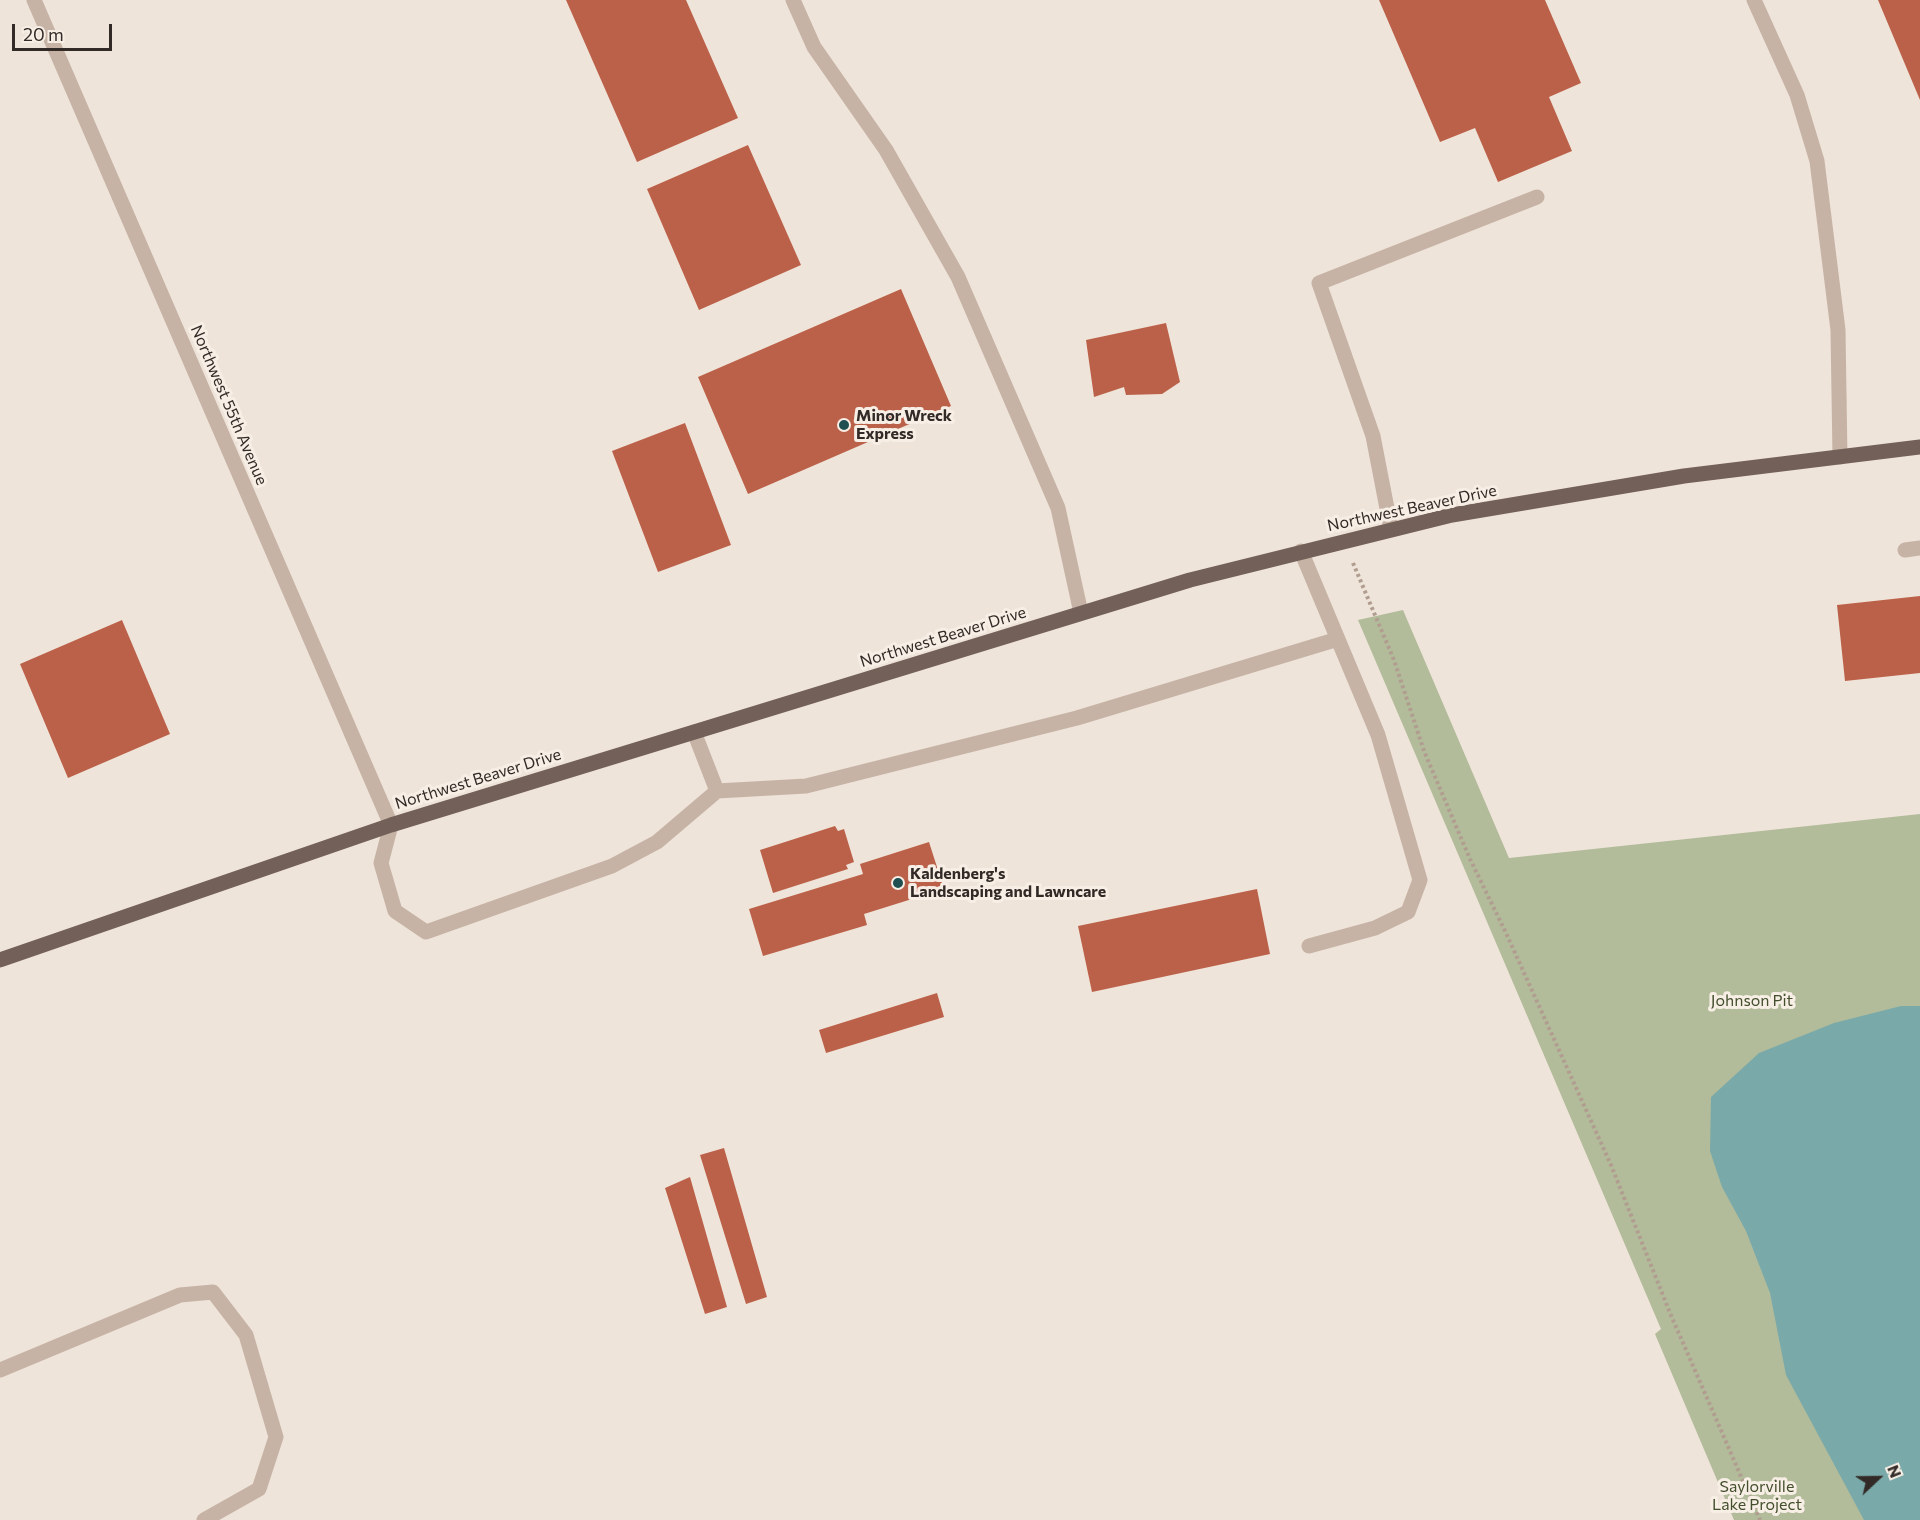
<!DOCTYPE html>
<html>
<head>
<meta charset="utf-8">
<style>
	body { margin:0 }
	#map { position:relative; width:1920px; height:1520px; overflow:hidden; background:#efe4d9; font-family:Commissioner,sans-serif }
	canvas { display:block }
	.north { position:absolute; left:1848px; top:1448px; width:60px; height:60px; -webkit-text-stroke:4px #f7eee5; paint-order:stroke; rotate:68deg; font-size:16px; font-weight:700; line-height:24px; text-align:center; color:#322a26 }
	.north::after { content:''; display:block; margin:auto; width:21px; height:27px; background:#322a26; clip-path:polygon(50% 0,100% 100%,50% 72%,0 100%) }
	.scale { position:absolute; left:12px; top:24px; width:100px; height:27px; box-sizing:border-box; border:3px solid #322a26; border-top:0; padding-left:8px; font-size:18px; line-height:21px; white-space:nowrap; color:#322a26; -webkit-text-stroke:4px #f7eee5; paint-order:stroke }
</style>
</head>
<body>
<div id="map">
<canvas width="1920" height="1520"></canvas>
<div class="north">N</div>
<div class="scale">20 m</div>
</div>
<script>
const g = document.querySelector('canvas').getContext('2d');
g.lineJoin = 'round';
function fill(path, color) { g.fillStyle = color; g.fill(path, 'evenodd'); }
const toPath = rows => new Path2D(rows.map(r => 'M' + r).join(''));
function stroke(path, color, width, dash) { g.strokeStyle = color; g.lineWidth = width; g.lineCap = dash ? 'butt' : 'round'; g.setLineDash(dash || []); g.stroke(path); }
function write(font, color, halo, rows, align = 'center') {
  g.font = font + ' Commissioner,sans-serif'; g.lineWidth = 6; g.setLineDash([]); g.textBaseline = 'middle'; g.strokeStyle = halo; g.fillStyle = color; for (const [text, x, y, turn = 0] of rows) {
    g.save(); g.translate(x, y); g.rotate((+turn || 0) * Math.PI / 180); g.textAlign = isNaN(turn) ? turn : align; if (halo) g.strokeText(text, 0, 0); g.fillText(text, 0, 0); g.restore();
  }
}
fill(toPath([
	[1403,610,1509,858,1920,814,1920,1520,1734,1520,1655,1334,1661,1329,1358,620]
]), '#b2bc9a');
fill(toPath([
	[1901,1006,1920,1006,1920,1520,1864,1520,1786,1375,1770,1293,1746,1231,1722,1187,1710,1151,1711,1097,1759,1053,1834,1023]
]), '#7aa9a9');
fill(toPath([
	[566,0,686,0,738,118,637,162],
	[1379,0,1545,0,1581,83,1549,97,1572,151,1498,182,1475,128,1440,142],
	[1878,0,1920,0,1920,100],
	[748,145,801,265,699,310,647,189],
	[901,289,951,406,748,494,698,377],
	[1166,323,1180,382,1162,394,1126,395,1124,387,1094,397,1086,340],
	[685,423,731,545,658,572,612,451],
	[1920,596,1920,673,1845,681,1837,605],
	[122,620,170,734,68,778,20,664],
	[835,826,838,831,844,829,854,862,846,865,848,869,773,893,760,850],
	[929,842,944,889,864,914,867,925,763,956,749,909,863,874,860,864],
	[1257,889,1270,954,1092,992,1078,926],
	[937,993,944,1017,826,1053,819,1030],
	[724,1148,767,1297,746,1304,700,1155],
	[690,1177,727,1307,705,1314,665,1188]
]), '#bc6149');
stroke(toPath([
	[1353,563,1394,660,1424,751,1470,859,1506,933,1611,1165,1670,1313,1760,1520]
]), '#b19d90', 4, [3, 3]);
stroke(toPath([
	[34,0,391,825,381,863,395,911,426,932,612,866,657,842,717,791],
	[793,0,814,47,886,150,958,277,1058,508,1081,613],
	[1754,0,1797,95,1817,161,1838,330,1840,457],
	[1391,529,1373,436,1319,283,1537,197],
	[1905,550,1920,548],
	[1301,551,1378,735,1420,880,1408,912,1375,928,1309,946],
	[694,732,717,791,806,786,1077,718,1338,639],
	[0,1370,180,1295,213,1292,246,1335,276,1437,259,1489,204,1520]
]), '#c6b3a6', 15);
stroke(toPath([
	[0,960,391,825,1190,580,1452,515,1684,476,1920,447]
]), '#736058', 15);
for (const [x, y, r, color] of [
	[844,425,6,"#1f4f50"],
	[898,883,6,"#1f4f50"]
]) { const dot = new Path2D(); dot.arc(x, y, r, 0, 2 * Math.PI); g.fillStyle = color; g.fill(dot); stroke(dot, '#f7eee5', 2); }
write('16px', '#322a26', '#f7eee5', [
	["Northwest 55th Avenue",229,405,67],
	["Northwest Beaver Drive",1412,508,-12],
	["Northwest Beaver Drive",943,637,-17],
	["Northwest Beaver Drive",478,779,-17]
]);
write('bold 16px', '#322a26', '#f7eee5', [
	["Minor Wreck",856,416],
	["Express",856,434],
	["Kaldenberg's",910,874],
	["Landscaping and Lawncare",910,892]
], 'left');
write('16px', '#434f2c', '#f7eee5', [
	["Johnson Pit",1752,1001],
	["Saylorville",1757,1487],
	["Lake Project",1757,1505]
]);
</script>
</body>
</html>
